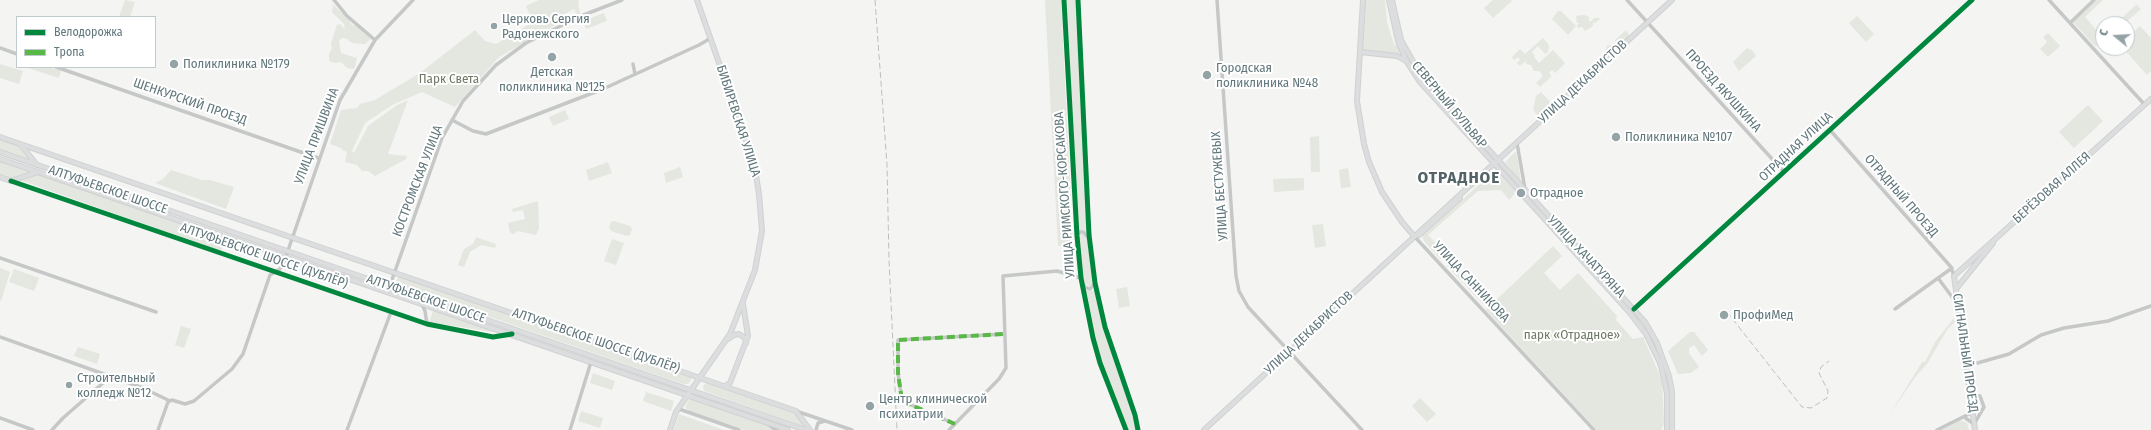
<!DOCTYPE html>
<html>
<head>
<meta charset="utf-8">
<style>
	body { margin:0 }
	#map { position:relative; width:2151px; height:430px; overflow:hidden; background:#f4f4f3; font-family:"Fira Sans Condensed",sans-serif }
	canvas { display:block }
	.legend { position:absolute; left:16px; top:16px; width:140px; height:52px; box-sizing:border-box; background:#fff; border:1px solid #c0c9cb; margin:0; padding:5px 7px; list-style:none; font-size:12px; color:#61777c }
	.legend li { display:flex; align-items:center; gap:8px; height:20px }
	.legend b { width:20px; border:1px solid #c0c9cb }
	.north { position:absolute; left:2095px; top:16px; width:40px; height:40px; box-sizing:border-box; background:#fff; border:1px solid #c0c9cb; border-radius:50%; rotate:288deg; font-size:11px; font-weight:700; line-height:16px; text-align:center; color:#61777c }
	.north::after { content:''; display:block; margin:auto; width:14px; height:18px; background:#94a3a6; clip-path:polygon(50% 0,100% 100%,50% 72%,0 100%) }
</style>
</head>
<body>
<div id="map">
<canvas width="2151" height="430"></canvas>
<ul class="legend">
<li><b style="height:5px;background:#00873e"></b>Велодорожка</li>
<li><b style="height:5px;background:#58b947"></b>Тропа</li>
</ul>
<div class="north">С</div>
</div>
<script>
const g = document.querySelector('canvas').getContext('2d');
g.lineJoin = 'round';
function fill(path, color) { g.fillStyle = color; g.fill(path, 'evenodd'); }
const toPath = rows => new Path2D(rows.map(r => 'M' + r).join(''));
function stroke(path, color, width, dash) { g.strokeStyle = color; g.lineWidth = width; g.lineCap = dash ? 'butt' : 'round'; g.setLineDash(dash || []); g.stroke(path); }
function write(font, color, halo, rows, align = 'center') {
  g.font = font + ' "Fira Sans Condensed",sans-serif'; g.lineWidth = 4; g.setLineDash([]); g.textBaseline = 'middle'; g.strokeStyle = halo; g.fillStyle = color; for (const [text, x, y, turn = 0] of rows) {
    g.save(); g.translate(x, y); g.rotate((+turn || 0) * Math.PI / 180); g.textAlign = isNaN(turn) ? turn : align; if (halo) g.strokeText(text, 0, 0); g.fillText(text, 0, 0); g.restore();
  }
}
fill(toPath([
	[125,0,135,2,130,17,119,17],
	[539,0,580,0,578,1,580,14,577,15,574,9,557,18,559,23,499,57,455,107,422,92,394,104,365,123,352,151,354,153,368,126,397,105,408,100,388,154,407,156,406,159,375,176,368,171,362,171,357,165,345,162,347,152,342,150,343,149,330,144,341,110,357,108,360,104,375,100,420,73,475,30,485,41,496,44,533,22,526,6],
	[1045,0,1061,0,1073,246,1058,246],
	[1067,0,1076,0,1087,235,1093,284,1091,287,1083,283,1078,231],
	[1364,0,1385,0,1387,22,1394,45,1398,44,1402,55,1362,50],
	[1493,0,1511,0,1512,1,1493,18,1484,8],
	[2097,0,2103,0,2085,17,2099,33,2103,33,2099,38,2103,43,2098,46,2095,46,2073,22],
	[2132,0,2141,9,2124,24,2115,24,2136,5],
	[331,3,348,18,352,25,356,25,371,39,365,44,352,43,347,39,342,38,339,41,341,53,357,58,355,67,353,69,347,68,341,62,335,63,329,61,329,54,332,48,331,43,337,25,340,24,345,29,344,24,332,12,333,7],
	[1558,11,1561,11,1576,26,1568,35,1552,19],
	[604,13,607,21,586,29,583,21],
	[1584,15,1589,17,1589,21,1592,21,1594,18,1601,18,1595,23,1593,22,1593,26,1585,31,1582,27,1578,28,1577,25,1580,23,1577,23,1576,16],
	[1857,16,1874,34,1866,42,1849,23],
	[2140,26,2151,38,2151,71,2147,75,2123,48,2127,48,2127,32,2130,35],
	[1626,30,1630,36,1589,74,1587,72,1606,55,1604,53,1607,46,1615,44,1615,40],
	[2048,33,2060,46,2048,57,2040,49,2047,42,2043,37],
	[1543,38,1549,45,1548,52,1545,54,1538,46,1532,52,1535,56,1534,57,1539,63,1553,50,1565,63,1555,73,1552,70,1549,73,1552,76,1540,87,1536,83,1543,76,1539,71,1534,71,1531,65,1526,64,1526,61,1520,66,1517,63,1520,60,1518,57,1514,60,1512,57,1520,49,1525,54],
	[1747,48,1752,50,1756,56,1739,71,1733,62],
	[0,64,23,71,19,84,0,78],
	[25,67,49,67,61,71,59,78],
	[1541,92,1552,104,1534,120,1538,116,1533,110,1536,96],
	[2088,105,2103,121,2074,148,2059,132],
	[565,110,569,119,553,126,549,117],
	[1319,136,1320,172,1311,172,1310,137],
	[0,139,21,146,32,161,0,150],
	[1516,151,1518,162,1521,182,1505,162],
	[0,162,30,173,10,179,0,176],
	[608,162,612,173,589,181,586,170],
	[680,167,683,177,666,183,664,173],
	[1348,168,1351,187,1341,188,1339,170],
	[171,170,202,180,210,180,234,187,226,209,155,183,163,179],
	[1493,172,1498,173,1515,191,1514,194,1509,200,1502,191,1497,190,1478,191,1428,235,1447,255,1440,259,1424,241,1422,236],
	[37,174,225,238,221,251,20,180],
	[1304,178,1304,190,1274,192,1273,179],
	[538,201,539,228,536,235,518,231,513,234,510,232,508,223,525,219,523,210,513,212,512,209],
	[614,221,630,226,632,229,630,235,627,236,611,231,609,227,611,222],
	[1323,224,1326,246,1315,248,1312,225],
	[476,237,496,244,495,248,481,245,470,252,464,267,458,265,464,249,473,244],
	[612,239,624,243,616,265,604,261],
	[1553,246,1562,256,1544,273,1560,290,1578,273,1617,316,1616,320,1633,339,1643,337,1662,380,1664,424,1661,430,1597,430,1486,310,1490,303,1492,304],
	[1451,260,1489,301,1484,305,1447,266],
	[0,268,10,272,1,301,0,300],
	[14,269,39,278,34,291,9,282],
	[399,275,691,377,692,379,688,384,683,384,395,284],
	[1127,287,1130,306,1119,308,1116,289],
	[1085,289,1092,291,1095,289,1105,334,1134,416,1136,430,1128,430,1103,367,1094,335],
	[433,311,506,334,429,322],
	[1954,318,1955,322,1947,330,1927,364,1916,376,1890,414,1922,362,1925,362,1935,342],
	[181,326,191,329,184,348,175,345],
	[1690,332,1694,332,1708,350,1702,356,1694,345,1689,348,1689,353,1699,367,1691,373,1678,374,1668,351],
	[78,347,100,354,97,364,74,356],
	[593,373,615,381,612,390,590,383],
	[707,382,795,412,806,427,704,391,703,386],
	[646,392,674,401,671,411,643,401],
	[1420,398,1436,414,1427,422,1412,406],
	[689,400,693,400,768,426,774,430,745,430,689,411,685,407],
	[581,411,603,418,600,428,578,421],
	[679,414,718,428,723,430,674,430],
	[1960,420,1967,423,1969,430,1941,430]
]), '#e4e6e0');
const major = toPath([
	[1363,0,1357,101,1364,144,1369,162,1382,192,1402,222,1414,236],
	[1389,0,1398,41,1407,62,1420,82,1630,313,1646,334,1660,363,1664,378,1667,394,1667,430],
	[1392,0,1401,40,1420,74,1645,322,1657,343,1669,376,1672,392,1672,430],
	[1360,52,1397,56,1406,61],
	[0,137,796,411,810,430],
	[21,145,37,165],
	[0,152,806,430],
	[0,159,788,430],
	[0,177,11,181,38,172],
	[1414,236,1419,235,1460,198],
	[1956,289,1993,243],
	[728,339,734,335,739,334,745,338,746,343],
	[725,386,730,383,748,336,743,304],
	[670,430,676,412,730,334,755,270,762,231,759,194,754,163,697,0],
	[1204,430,1672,0],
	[1975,430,1954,276,2151,99]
]);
stroke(major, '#d0d1d1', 6);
stroke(toPath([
	[334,0,347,16,375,40],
	[1064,0,1077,236,1081,278,1093,338,1100,363,1126,430],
	[1078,0,1089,235,1095,283,1105,327,1135,415,1138,430],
	[1217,0,1236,276,1239,291,1248,307,1362,430],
	[1627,0,1784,172],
	[2049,0,2145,105],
	[2070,23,2094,0],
	[0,48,17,54],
	[633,64,635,74],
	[56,67,318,158],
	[452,120,473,131,486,134,603,89,699,45,711,38],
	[1830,130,1951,267,1954,276],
	[1517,143,1525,189],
	[11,181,427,324,493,337,511,335],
	[1077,235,1080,232,1083,232,1088,237],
	[1414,236,1594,430],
	[0,258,156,312],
	[1938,278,1958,305],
	[1083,284,1085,287,1090,289,1095,283],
	[388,291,442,138,463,101,496,65,526,43,581,16,622,0],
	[422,304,425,311,427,324],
	[1634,309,1972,0],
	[1895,309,1952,268],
	[0,337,143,388,170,401],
	[1967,366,2009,354,2041,335,2064,328,2108,321,2151,306],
	[679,409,739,430],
	[796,411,852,430],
	[1964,417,1974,424,1984,407,1980,396,1971,395],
	[0,418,33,430],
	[767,423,776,430],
	[955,424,902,401,898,373,898,340,1004,334],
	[52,430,63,418,111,376],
	[158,430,168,402,172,400,185,404,194,401,232,369,243,354,270,275,280,269,284,262,340,100,375,40,413,0],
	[347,430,391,312],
	[570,430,591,362],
	[816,430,818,423,825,421],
	[949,430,999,379,1006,368,1003,276,1057,271,1081,278],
	[1937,430,1973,412]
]), '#c6c8c8', 3.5);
stroke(major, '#dcddde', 4);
stroke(toPath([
	[875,0,887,165,889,260,897,430],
	[1727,312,1802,407,1811,408,1827,398,1828,391,1819,373,1821,367,1829,361]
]), '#bcbebe', 1, [6, 3]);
stroke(toPath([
	[955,424,902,401,898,373,898,340,1004,334]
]), '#58b947', 4, [8, 4]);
stroke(toPath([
	[1064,0,1077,236,1081,278,1093,338,1100,363,1126,430],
	[1078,0,1089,235,1095,283,1105,327,1135,415,1138,430],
	[11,181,427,324,493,337,512,334],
	[1634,309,1972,0]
]), '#00873e', 5);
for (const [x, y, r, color] of [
	[494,26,4,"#94a3a6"],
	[552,57,5,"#94a3a6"],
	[174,64,5,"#94a3a6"],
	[1207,75,5,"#94a3a6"],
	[1616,137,5,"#94a3a6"],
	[1521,193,5,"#94a3a6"],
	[1724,315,5,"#94a3a6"],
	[69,385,4,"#94a3a6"],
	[870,406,5,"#94a3a6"]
]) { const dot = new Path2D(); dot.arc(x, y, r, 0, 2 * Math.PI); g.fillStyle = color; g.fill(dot); stroke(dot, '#fff', 1.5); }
write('13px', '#61777c', '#fff', [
	["Церковь Сергия",502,19],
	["Радонежского",502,34],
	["Поликлиника №179",183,64],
	["Городская",1216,68],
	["поликлиника №48",1216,83],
	["Детская",552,72,"center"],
	["поликлиника №125",552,87,"center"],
	["Поликлиника №107",1625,137],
	["Отрадное",1530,193],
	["ПрофиМед",1733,315],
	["Строительный",77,378],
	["колледж №12",77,393],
	["Центр клинической",879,399],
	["психиатрии",879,414]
], 'left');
write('13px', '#6d7964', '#fff', [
	["Парк Света",449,79],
	["парк «Отрадное»",1572,335]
]);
write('13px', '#61777c', '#fff', [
	["УЛИЦА ДЕКАБРИСТОВ",1583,82,-43],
	["ПРОЕЗД ЯКУШКИНА",1723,91,48],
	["ШЕНКУРСКИЙ ПРОЕЗД",190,102,19],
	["СЕВЕРНЫЙ БУЛЬВАР",1449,105,50],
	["БИБИРЕВСКАЯ УЛИЦА",738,121,72],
	["УЛИЦА ПРИШВИНА",317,136,-69],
	["ОТРАДНАЯ УЛИЦА",1796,147,-43],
	["КОСТРОМСКАЯ УЛИЦА",418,181,-69],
	["УЛИЦА БЕСТУЖЕВЫХ",1220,186,-94],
	["БЕРЁЗОВАЯ АЛЛЕЯ",2052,188,-42],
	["АЛТУФЬЕВСКОЕ ШОССЕ",108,190,19],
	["УЛИЦА РИМСКОГО-КОРСАКОВА",1065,195,-94],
	["ОТРАДНЫЙ ПРОЕЗД",1901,196,49],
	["АЛТУФЬЕВСКОЕ ШОССЕ (ДУБЛЁР)",264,256,19],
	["УЛИЦА ХАЧАТУРЯНА",1586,257,47],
	["УЛИЦА САННИКОВА",1471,282,47],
	["АЛТУФЬЕВСКОЕ ШОССЕ",426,299,19],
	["УЛИЦА ДЕКАБРИСТОВ",1309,333,-43],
	["АЛТУФЬЕВСКОЕ ШОССЕ (ДУБЛЁР)",596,341,19],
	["СИГНАЛЬНЫЙ ПРОЕЗД",1965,353,82]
]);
g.letterSpacing = '1px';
write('bold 17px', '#536367', '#fff', [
	["ОТРАДНОЕ",1459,178]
]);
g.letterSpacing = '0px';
</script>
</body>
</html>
